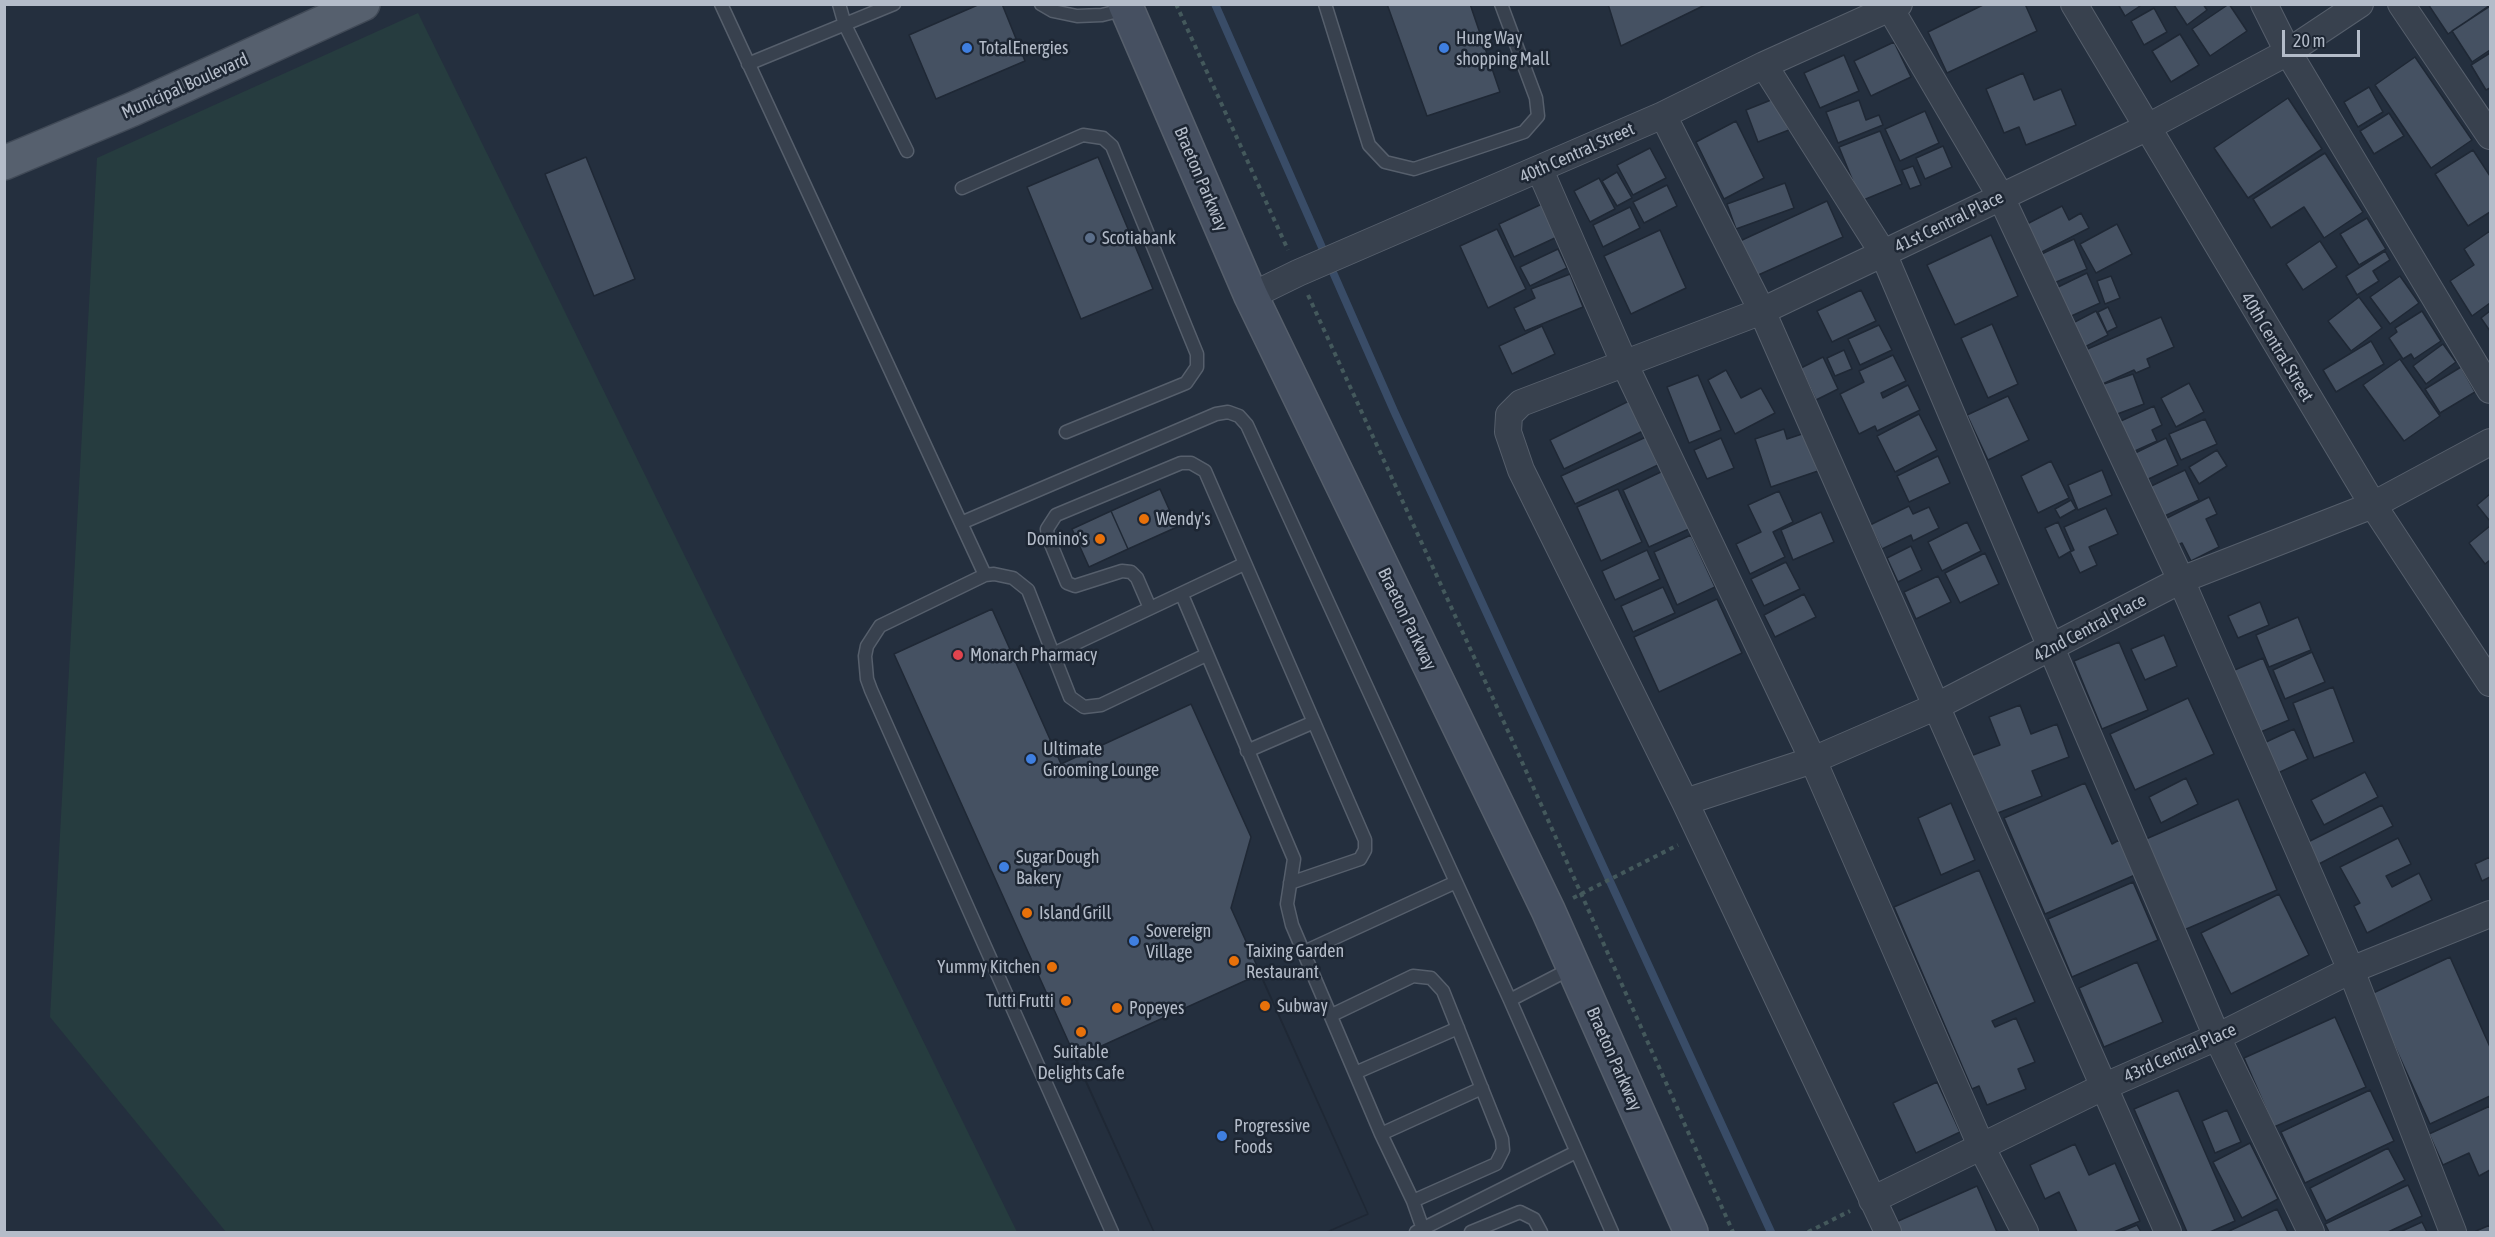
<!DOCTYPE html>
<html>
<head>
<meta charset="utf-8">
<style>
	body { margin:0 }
	#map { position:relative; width:2495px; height:1237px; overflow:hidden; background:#242f3e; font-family:"Asap Condensed",sans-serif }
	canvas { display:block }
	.frame { position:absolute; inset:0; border:6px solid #b4bcc9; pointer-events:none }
	.scale { position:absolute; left:2282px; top:30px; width:78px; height:27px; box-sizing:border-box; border:3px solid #b4bcc9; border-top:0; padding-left:8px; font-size:18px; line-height:21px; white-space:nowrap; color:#b4bcc9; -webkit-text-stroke:4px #1d2633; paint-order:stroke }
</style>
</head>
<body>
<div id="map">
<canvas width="2495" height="1237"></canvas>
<div class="frame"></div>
<div class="scale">20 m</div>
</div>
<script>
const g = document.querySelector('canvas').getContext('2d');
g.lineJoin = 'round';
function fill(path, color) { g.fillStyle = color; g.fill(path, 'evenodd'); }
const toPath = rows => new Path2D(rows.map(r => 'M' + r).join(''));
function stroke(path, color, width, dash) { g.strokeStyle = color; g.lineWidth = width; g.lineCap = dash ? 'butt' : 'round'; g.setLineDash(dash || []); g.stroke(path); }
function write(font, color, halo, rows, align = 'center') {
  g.font = font + ' "Asap Condensed",sans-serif'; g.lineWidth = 5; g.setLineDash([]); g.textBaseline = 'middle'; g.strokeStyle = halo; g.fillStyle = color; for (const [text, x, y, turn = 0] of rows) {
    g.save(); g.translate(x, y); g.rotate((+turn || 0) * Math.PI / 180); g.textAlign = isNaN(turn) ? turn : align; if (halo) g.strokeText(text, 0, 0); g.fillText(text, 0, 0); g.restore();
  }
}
fill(toPath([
	[418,13,1017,1232,226,1232,50,1017,97,158]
]), '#263c3f');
stroke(toPath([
	[1215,4,1394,411,1771,1232]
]), '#394c67', 8);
const building = toPath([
	[980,4,1002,4,1025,61,936,99,909,35,980,4],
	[1387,4,1470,4,1500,92,1427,116,1387,4],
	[1608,4,1707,4,1621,46,1608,4],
	[1985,4,2025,4,2037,31,1947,73,1928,32,1985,4],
	[2118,4,2143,4,2125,16,2118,4],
	[2203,4,2207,10,2187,25,2174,5,2203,4],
	[2229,4,2247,31,2210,56,2192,29,2229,4],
	[2428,4,2490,4,2490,5,2448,34,2428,4],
	[2490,6,2490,50,2472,62,2452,31,2490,6],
	[2154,8,2167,32,2144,45,2131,21,2154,8],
	[2180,34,2199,65,2171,82,2152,51,2180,34],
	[1894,42,1911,77,1871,96,1854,61,1894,42],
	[2490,53,2490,88,2486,90,2471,65,2490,53],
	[1844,55,1859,91,1820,108,1804,73,1844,55],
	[2415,57,2472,140,2431,168,2375,85,2415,57],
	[2023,73,2034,100,2061,89,2076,125,2026,145,2019,127,2004,133,1986,89,2023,73],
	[2369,87,2383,112,2358,127,2344,102,2369,87],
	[1776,98,1789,130,1758,142,1746,110,1776,98],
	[2288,98,2322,149,2248,198,2214,148,2288,98],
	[1859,100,1866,120,1879,115,1883,125,1838,143,1826,112,1859,100],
	[1925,111,1939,143,1900,161,1885,129,1925,111],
	[2389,113,2404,136,2374,154,2360,131,2389,113],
	[1736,121,1764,178,1724,199,1696,142,1736,121],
	[1880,131,1902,184,1861,201,1839,147,1880,131],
	[1943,146,1952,167,1925,179,1916,158,1943,146],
	[1650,148,1666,178,1633,195,1617,165,1650,148],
	[2473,150,2490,176,2490,212,2468,226,2435,174,2473,150],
	[2325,153,2363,212,2324,238,2304,207,2271,228,2253,199,2325,153],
	[586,157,635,279,594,296,545,174,586,157],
	[1098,157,1153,289,1081,319,1027,187,1098,157],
	[1913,166,1921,185,1910,189,1902,170,1913,166],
	[1617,172,1632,198,1617,206,1602,181,1617,172],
	[1599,178,1615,209,1590,222,1574,191,1599,178],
	[1785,183,1794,208,1736,229,1727,204,1785,183],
	[1667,185,1677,206,1644,223,1633,202,1667,185],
	[1827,201,1843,237,1756,276,1740,241,1827,201],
	[1542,204,1557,237,1514,257,1499,224,1542,204],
	[2062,206,2069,220,2081,213,2089,228,2036,255,2021,227,2062,206],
	[1630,207,1640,228,1603,247,1593,225,1630,207],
	[2367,218,2386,249,2359,265,2340,234,2367,218],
	[2117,224,2132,254,2096,273,2080,244,2117,224],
	[1497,229,1526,289,1488,308,1460,246,1497,229],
	[1660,230,1686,288,1631,314,1604,256,1660,230],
	[2490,231,2490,303,2472,316,2450,281,2474,265,2464,249,2490,231],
	[1991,235,2018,296,1955,325,1927,265,1991,235],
	[2074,239,2087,269,2047,286,2035,257,2074,239],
	[2320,241,2337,267,2303,290,2286,264,2320,241],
	[1558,249,1567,268,1530,286,1520,267,1558,249],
	[2385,251,2390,260,2373,271,2379,281,2357,295,2346,276,2385,251],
	[2087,273,2100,303,2067,318,2054,289,2087,273],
	[1570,274,1583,307,1525,331,1514,308,1535,298,1531,289,1570,274],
	[2111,276,2120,298,2105,304,2097,281,2111,276],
	[2400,276,2419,303,2390,324,2370,297,2400,276],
	[1861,290,1876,321,1832,342,1817,311,1861,290],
	[2359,297,2382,328,2351,351,2328,321,2359,297],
	[2108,307,2117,327,2107,332,2098,312,2108,307],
	[2096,311,2108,335,2079,350,2067,326,2096,311],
	[2422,311,2441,341,2414,359,2411,354,2403,359,2389,338,2397,332,2395,328,2422,311],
	[2490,311,2490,331,2481,318,2490,311],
	[2161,317,2174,347,2147,359,2150,367,2136,373,2134,370,2098,386,2083,351,2161,317],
	[1992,324,2018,384,1988,398,1961,338,1992,324],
	[1879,325,1892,350,1860,365,1848,339,1879,325],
	[1542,326,1555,354,1512,374,1499,346,1542,326],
	[2371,341,2384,364,2336,392,2323,370,2371,341],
	[2443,344,2456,362,2426,384,2413,366,2443,344],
	[1844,350,1852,369,1835,376,1827,358,1844,350],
	[1893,355,1906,381,1881,393,1883,398,1908,385,1920,410,1877,431,1875,426,1859,434,1840,394,1864,382,1859,371,1893,355],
	[1823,357,1838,389,1816,400,1801,368,1823,357],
	[2400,359,2440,416,2404,441,2363,385,2400,359],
	[2461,367,2475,392,2440,413,2425,389,2461,367],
	[1726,370,1741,398,1761,388,1775,413,1735,434,1708,380,1726,370],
	[2133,374,2144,404,2112,416,2101,385,2133,374],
	[1698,375,1721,430,1689,443,1667,387,1698,375],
	[2189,383,2204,412,2176,427,2161,398,2189,383],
	[2008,396,2029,440,1988,460,1967,415,2008,396],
	[1629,401,1643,431,1564,469,1550,440,1629,401],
	[2154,406,2162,425,2152,430,2157,441,2126,455,2112,425,2154,406],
	[1919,414,1937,450,1895,472,1877,436,1919,414],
	[2205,419,2217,444,2181,460,2169,434,2205,419],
	[1784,429,1787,439,1805,433,1818,471,1771,487,1755,439,1784,429],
	[1646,437,1658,465,1575,504,1561,476,1646,437],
	[1721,438,1734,468,1707,479,1694,450,1721,438],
	[2166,438,2178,465,2140,483,2127,457,2166,438],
	[2217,450,2227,466,2199,484,2189,467,2217,450],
	[1938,456,1950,483,1909,502,1897,476,1938,456],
	[2051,461,2069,498,2038,513,2021,476,2051,461],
	[2102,470,2112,495,2078,510,2068,485,2102,470],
	[2185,470,2199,500,2158,519,2145,489,2185,470],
	[1663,471,1689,529,1649,547,1623,490,1663,471],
	[1160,489,1177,527,1128,549,1111,511,1160,489],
	[1618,489,1642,542,1601,561,1577,507,1618,489],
	[1779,491,1793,522,1773,532,1785,557,1750,574,1736,544,1761,532,1748,505,1779,491],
	[2490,494,2490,519,2489,520,2477,505,2490,494],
	[2209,497,2217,514,2206,519,2219,547,2191,561,2182,543,2171,548,2159,522,2209,497],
	[2071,500,2076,509,2060,518,2055,509,2071,500],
	[1909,506,1913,514,1929,507,1939,528,1913,541,1911,535,1882,549,1870,525,1909,506],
	[2106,508,2118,534,2089,547,2097,565,2080,573,2070,552,2074,550,2064,527,2106,508],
	[1111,511,1128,549,1089,567,1072,529,1111,511],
	[1821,512,1834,542,1793,560,1781,530,1821,512],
	[1967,522,1981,551,1942,571,1928,542,1967,522],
	[2058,522,2071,551,2059,558,2045,528,2058,522],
	[2490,526,2490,560,2485,564,2469,543,2490,526],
	[1691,535,1715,587,1677,605,1654,552,1691,535],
	[1911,546,1922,570,1898,582,1887,558,1911,546],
	[1647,550,1660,579,1615,600,1602,571,1647,550],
	[1985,553,1999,584,1960,603,1945,573,1985,553],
	[1786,562,1800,589,1764,606,1751,579,1786,562],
	[1938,576,1951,602,1916,619,1904,592,1938,576],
	[1663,587,1675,613,1633,632,1621,606,1663,587],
	[1804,594,1816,617,1775,637,1764,615,1804,594],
	[1717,599,1742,653,1659,692,1634,637,1717,599],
	[2260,602,2269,625,2238,638,2228,616,2260,602],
	[992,609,1061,764,1191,704,1251,837,1231,908,1368,1214,1327,1232,1154,1232,894,654,992,609],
	[2298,617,2311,650,2269,667,2256,635,2298,617],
	[2164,635,2177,666,2145,680,2131,649,2164,635],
	[2119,642,2148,710,2102,729,2074,661,2119,642],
	[2312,652,2325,682,2285,699,2273,670,2312,652],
	[2263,658,2289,720,2256,734,2230,672,2263,658],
	[2333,687,2354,742,2314,758,2293,703,2333,687],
	[2188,698,2214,754,2135,790,2110,734,2188,698],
	[2020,705,2031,734,2057,724,2069,757,2032,771,2042,796,1990,816,1965,758,2000,745,1989,717,2020,705],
	[2294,729,2308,759,2278,773,2264,743,2294,729],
	[2365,772,2378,797,2324,825,2311,800,2365,772],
	[2186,778,2198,804,2161,823,2149,797,2186,778],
	[2085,783,2112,844,2119,840,2135,875,2045,914,2004,818,2085,783],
	[2238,799,2277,890,2184,930,2146,839,2238,799],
	[1951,803,1975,860,1941,875,1918,818,1951,803],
	[2382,805,2393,826,2309,869,2298,847,2382,805],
	[2398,838,2411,864,2386,876,2392,887,2419,873,2432,900,2367,933,2354,906,2360,903,2340,867,2398,838],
	[2490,857,2490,877,2482,881,2475,864,2490,857],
	[1979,870,2035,1002,1992,1021,1995,1027,2016,1018,2035,1062,2018,1069,2026,1089,1987,1105,1979,1086,1972,1089,1894,907,1979,870],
	[2133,882,2158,940,2072,977,2048,919,2133,882],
	[2279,894,2309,955,2231,994,2201,933,2279,894],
	[2450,957,2490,1047,2490,1096,2430,1124,2371,994,2450,957],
	[2137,962,2163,1022,2104,1047,2079,988,2137,962],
	[1260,974,1368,1214,1327,1232,1154,1232,1075,1058,1260,974],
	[2335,1017,2366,1087,2274,1127,2244,1058,2335,1017],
	[1937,1082,1960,1132,1916,1153,1893,1103,1937,1082],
	[2178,1090,2235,1221,2210,1232,2187,1232,2134,1109,2178,1090],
	[2370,1090,2394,1141,2305,1183,2281,1132,2370,1090],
	[2490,1106,2490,1170,2479,1176,2469,1153,2443,1165,2429,1134,2490,1106],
	[2227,1110,2241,1142,2215,1153,2202,1121,2227,1110],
	[2250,1143,2278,1199,2242,1218,2213,1162,2250,1143],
	[2075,1144,2089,1175,2115,1163,2140,1221,2114,1232,2077,1232,2059,1192,2045,1199,2030,1165,2075,1144],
	[2388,1148,2405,1180,2326,1221,2310,1188,2388,1148],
	[2408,1185,2422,1216,2388,1232,2329,1232,2325,1224,2408,1185],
	[1977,1186,1997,1232,1900,1232,1896,1222,1977,1186],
	[2277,1209,2288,1232,2227,1232,2277,1209],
	[2422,1222,2427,1232,2400,1232,2422,1222],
	[2137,1225,2141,1232,2120,1232,2137,1225],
	[2490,1225,2490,1232,2477,1232,2476,1231,2490,1225]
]);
fill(building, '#455162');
stroke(building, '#1f2835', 1.5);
const service = toPath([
	[721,4,985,575],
	[839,4,845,25,907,151],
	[1041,4,1053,11,1077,16,1102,15,1126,9],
	[1325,4,1369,145,1385,162,1414,169,1524,132,1538,116,1536,98,1501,4],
	[748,64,894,4],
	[962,188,1083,135,1103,138,1112,146,1197,354,1197,367,1186,383,1066,432],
	[961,523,1216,414,1228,412,1239,416,1247,425,1510,1000,1572,968],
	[1182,595,1294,859,1287,904,1292,925,1381,1134,1413,1201,1424,1232],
	[1150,608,1137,578,1131,572,1122,571,1075,586,1067,583,1048,537,1047,529,1056,515,1181,463,1191,463,1205,471,1365,840,1365,850,1360,859,1290,883],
	[1053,654,1244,564],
	[1247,751,1314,722],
	[1304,952,1456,882],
	[1510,1000,1612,1232],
	[1332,1015,1413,976,1431,978,1443,991,1502,1139,1503,1150,1496,1164,1413,1201],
	[1355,1073,1458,1028],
	[1381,1134,1482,1088],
	[1112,1232,871,690,867,679,865,656,867,646,880,626,985,575,994,574,1013,578,1028,590,1070,697,1084,707,1101,705,1206,655],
	[1416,1232,1576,1152],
	[1471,1232,1520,1212,1534,1219,1541,1232]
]);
const minor = toPath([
	[2074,4,2373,505,2490,683],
	[2264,4,2288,52,2490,390],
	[2401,4,2490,136],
	[1890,8,2001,197,2181,580,2351,970,2453,1232],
	[1764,65,1883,253,2217,1037,2311,1232],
	[1663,115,1762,311,2168,1232],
	[1540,170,1625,365,1813,760,1982,1148,2025,1232],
	[1251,296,1298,273,1663,115,1764,65,1899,4],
	[1685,802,1813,760,1935,707,2181,580,2373,505,2490,442],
	[1872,1200,2103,1087,2217,1037,2351,970,2490,914],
	[1888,1232,1685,802,1521,470,1508,432,1509,415,1521,403,1762,311,2146,128,2288,52,2360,4]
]);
const secondary = toPath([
	[1125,4,1251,296,1548,910,1691,1232]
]);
const primary = toPath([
	[4,163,133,109,363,4]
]);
stroke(service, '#565f6c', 15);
stroke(minor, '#565f6c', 28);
stroke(secondary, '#565f6c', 36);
stroke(primary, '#414a57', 36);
stroke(toPath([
	[1176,4,1288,250],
	[1308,295,1513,742,1733,1232],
	[1573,898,1678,845],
	[1808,1232,1850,1211]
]), '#44595c', 4, [4.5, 4.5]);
stroke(service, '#38414e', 12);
stroke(minor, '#38414e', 26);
stroke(secondary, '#465061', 33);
stroke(primary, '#56606e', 33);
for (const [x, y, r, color] of [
	[967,48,6,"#3f7fe0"],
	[1444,48,6,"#3f7fe0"],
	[1090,238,6,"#5c6f8a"],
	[1144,519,6,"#e8710a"],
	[1100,539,6,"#e8710a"],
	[958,655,6,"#e0444e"],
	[1031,759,6,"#3f7fe0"],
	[1004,867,6,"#3f7fe0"],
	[1027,913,6,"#e8710a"],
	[1134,941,6,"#3f7fe0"],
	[1234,961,6,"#e8710a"],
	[1052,967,6,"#e8710a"],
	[1066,1001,6,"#e8710a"],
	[1265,1006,6,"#e8710a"],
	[1117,1008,6,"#e8710a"],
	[1081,1032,6,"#e8710a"],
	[1222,1136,6,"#3f7fe0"]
]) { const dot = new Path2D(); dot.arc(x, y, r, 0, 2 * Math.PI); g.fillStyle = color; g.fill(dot); stroke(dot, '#1d2633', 2); }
write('18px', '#b4bcc9', '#1d2633', [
	["Hung Way",1456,38],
	["shopping Mall",1456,59],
	["TotalEnergies",979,48],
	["Scotiabank",1102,238],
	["Wendy's",1156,519],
	["Domino's",1088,539,"right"],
	["Monarch Pharmacy",970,655],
	["Ultimate",1043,749],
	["Grooming Lounge",1043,770],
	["Sugar Dough",1016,857],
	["Bakery",1016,878],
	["Island Grill",1039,913],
	["Sovereign",1146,931],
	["Village",1146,952],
	["Taixing Garden",1246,951],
	["Restaurant",1246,972],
	["Yummy Kitchen",1040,967,"right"],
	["Tutti Frutti",1054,1001,"right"],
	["Subway",1277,1006],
	["Popeyes",1129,1008],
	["Suitable",1081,1052,"center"],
	["Delights Cafe",1081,1073,"center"],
	["Progressive",1234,1126],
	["Foods",1234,1147]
], 'left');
write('18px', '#b4bcc9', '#1d2633', [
	["Municipal Boulevard",185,86,-24],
	["40th Central Street",1577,153,-24],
	["Braeton Parkway",1201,179,67],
	["41st Central Place",1949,222,-26],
	["40th Central Street",2277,347,59],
	["Braeton Parkway",1407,619,64],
	["42nd Central Place",2090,628,-28],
	["43rd Central Place",2180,1053,-24],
	["Braeton Parkway",1614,1059,66]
]);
</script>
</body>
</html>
